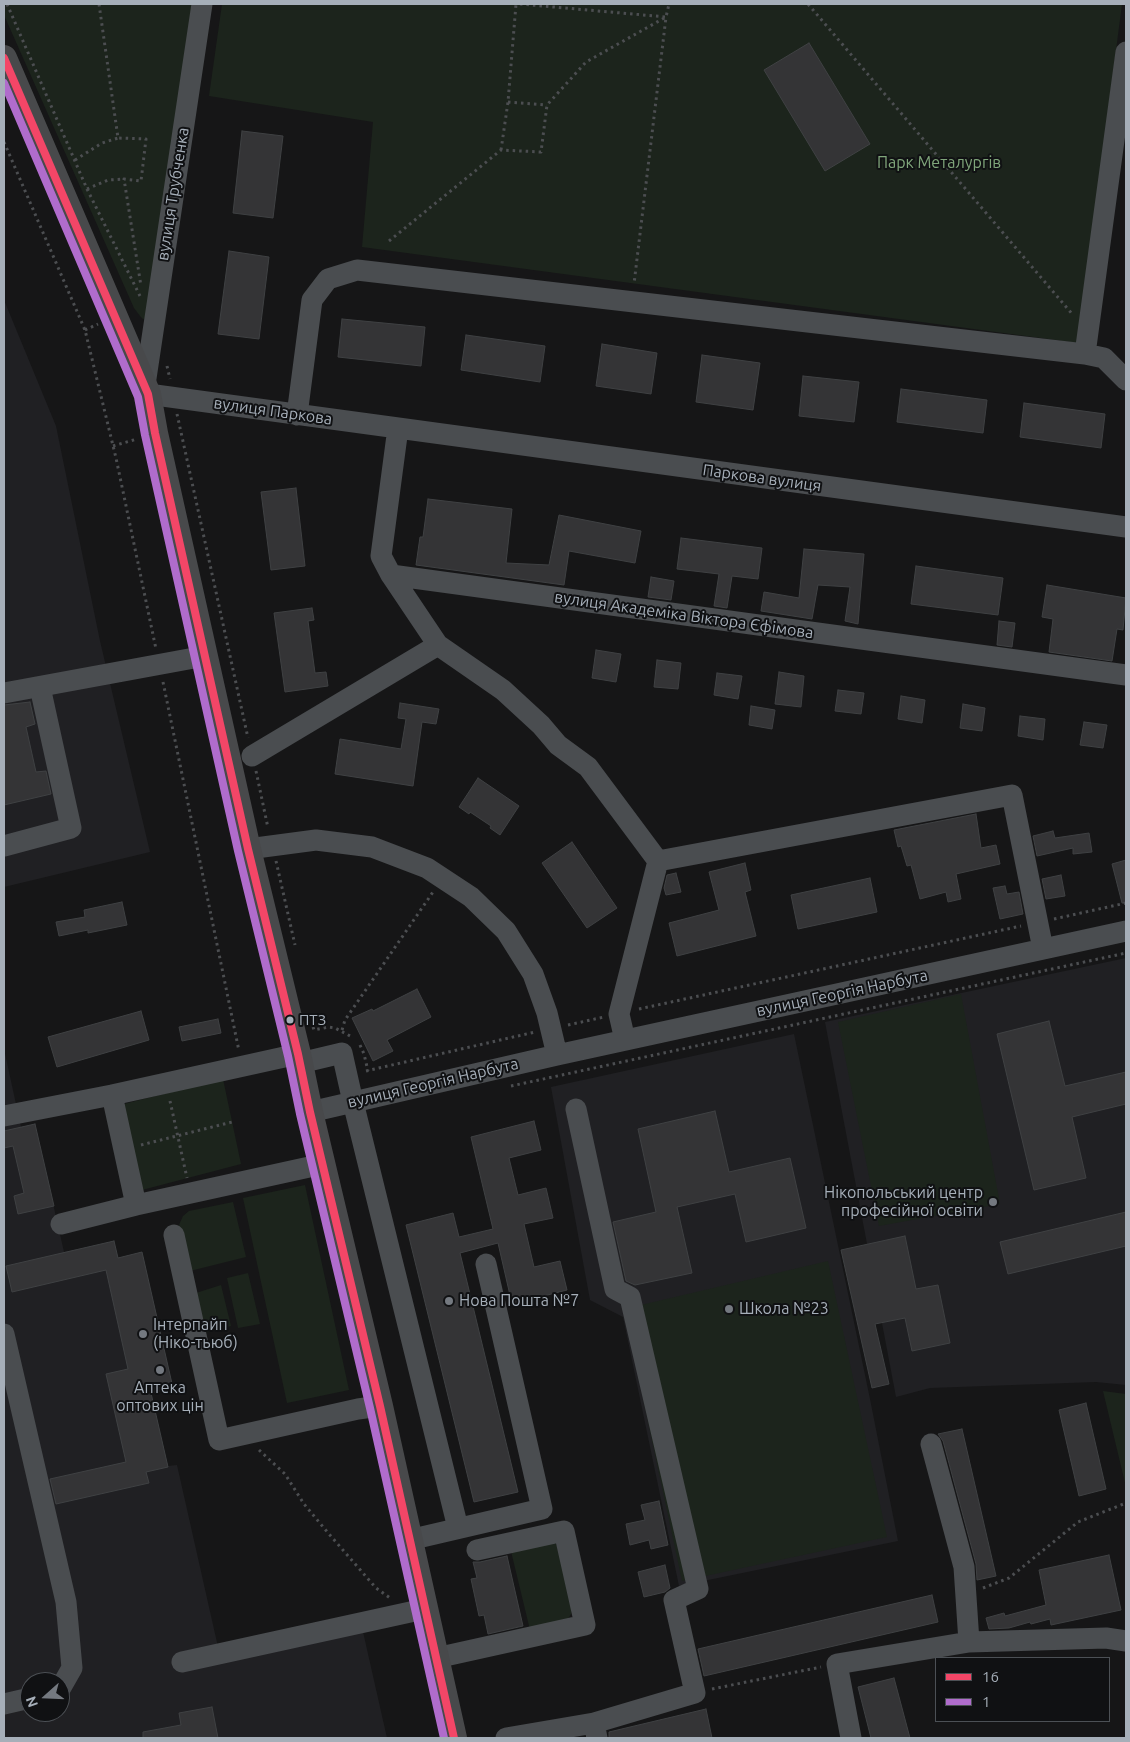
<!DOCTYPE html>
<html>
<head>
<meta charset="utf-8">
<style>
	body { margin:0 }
	#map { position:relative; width:1130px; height:1742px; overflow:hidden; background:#161617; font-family:Ubuntu,sans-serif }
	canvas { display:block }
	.frame { position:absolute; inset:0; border:5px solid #a6afb9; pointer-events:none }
	.legend { position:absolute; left:935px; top:1657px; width:175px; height:65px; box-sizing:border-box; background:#101113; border:1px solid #4c5055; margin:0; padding:6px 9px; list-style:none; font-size:15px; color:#a6afb9 }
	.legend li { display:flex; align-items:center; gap:10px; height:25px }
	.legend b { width:25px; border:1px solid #4c5055 }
	.north { position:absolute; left:20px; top:1672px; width:50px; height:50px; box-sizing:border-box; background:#101113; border:1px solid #4c5055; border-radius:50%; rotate:250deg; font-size:14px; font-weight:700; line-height:20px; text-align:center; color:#a6afb9 }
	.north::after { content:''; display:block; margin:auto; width:18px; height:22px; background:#747980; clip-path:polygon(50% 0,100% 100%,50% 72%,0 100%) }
</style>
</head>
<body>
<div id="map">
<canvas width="1130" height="1742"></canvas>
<div class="frame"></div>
<ul class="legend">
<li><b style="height:6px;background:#f34667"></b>16</li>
<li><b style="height:6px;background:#b06ccc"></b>1</li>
</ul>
<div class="north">N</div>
</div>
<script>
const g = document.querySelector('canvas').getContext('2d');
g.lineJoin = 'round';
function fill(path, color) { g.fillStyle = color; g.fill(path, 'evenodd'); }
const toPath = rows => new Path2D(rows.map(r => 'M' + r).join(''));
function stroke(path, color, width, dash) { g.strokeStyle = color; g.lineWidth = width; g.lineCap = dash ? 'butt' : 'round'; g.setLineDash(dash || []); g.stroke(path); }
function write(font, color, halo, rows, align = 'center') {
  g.font = font + ' Ubuntu,sans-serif'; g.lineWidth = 4; g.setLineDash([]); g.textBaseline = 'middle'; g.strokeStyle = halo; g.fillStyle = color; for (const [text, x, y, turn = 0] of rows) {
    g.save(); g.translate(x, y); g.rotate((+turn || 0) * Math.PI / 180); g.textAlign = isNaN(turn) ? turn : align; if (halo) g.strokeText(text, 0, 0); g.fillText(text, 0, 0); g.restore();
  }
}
fill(toPath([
	[4,300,56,426,100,641,150,852,4,887],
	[1126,958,1126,1385,1096,1382,930,1388,896,1397,825,1022],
	[794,1034,870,1399,898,1541,679,1586,623,1317,590,1300,551,1087],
	[4,1049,21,1127,35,1124,64,1252,114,1241,118,1258,142,1252,173,1388,151,1394,168,1466,177,1465,218,1647,359,1614,387,1738,4,1738],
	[30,1682,60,1682,60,1712,30,1712]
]), '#202023');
fill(toPath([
	[4,4,192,4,148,318,143,319,140,316,134,308,4,15],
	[222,4,1122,4,1078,343,362,247,373,122,209,96],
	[961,994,1000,1204,879,1226,838,1022],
	[223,1079,241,1164,142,1190,124,1104],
	[305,1185,349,1390,287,1403,243,1198],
	[233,1202,246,1257,190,1271,179,1225,183,1216,189,1211],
	[828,1261,887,1537,682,1581,624,1309],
	[248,1273,260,1324,238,1328,227,1278],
	[221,1285,231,1326,204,1333,196,1293],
	[1103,1391,1126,1394,1126,1487],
	[554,1541,559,1549,572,1605,571,1614,566,1622,530,1630,510,1547]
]), '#1c241c');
const building = toPath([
	[809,43,870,144,825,171,764,70,809,43],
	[242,131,283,136,273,218,233,213,242,131],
	[229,251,269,257,259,339,218,334,229,251],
	[342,319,425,327,421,366,338,357,342,319],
	[466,335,545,346,540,382,461,370,466,335],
	[602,344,657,353,651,394,596,386,602,344],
	[702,355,760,363,753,410,696,402,702,355],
	[803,376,859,382,854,422,799,416,803,376],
	[901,389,987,400,983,433,897,422,901,389],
	[1024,403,1105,414,1101,448,1020,437,1024,403],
	[296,488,305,566,271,570,261,492,296,488],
	[428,499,512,509,506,563,549,565,559,515,641,531,635,563,569,551,564,585,416,565,420,537,423,537,428,499],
	[681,538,762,548,758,579,732,576,727,608,714,606,719,574,677,569,681,538],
	[804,549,864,554,858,624,845,621,850,587,818,585,812,619,761,611,764,592,799,598,804,549],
	[916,566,1003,578,998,615,911,604,916,566],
	[651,577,674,581,671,600,648,597,651,577],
	[1047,585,1126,598,1123,630,1117,629,1112,661,1049,652,1053,619,1042,617,1047,585],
	[312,608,314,620,308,621,315,673,326,672,328,686,285,692,274,613,312,608],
	[999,621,1015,623,1012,647,997,645,999,621],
	[596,650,621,654,616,682,592,678,596,650],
	[657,660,681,663,678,689,654,687,657,660],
	[779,672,804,676,801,707,775,704,779,672],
	[717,673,742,676,738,699,714,695,717,673],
	[838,690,864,693,861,714,835,711,838,690],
	[901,696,925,700,922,723,898,719,901,696],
	[30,702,35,724,26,727,36,772,46,771,51,794,4,805,4,705,30,702],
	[400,703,439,709,436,724,422,722,413,786,335,774,340,739,401,749,406,719,398,718,400,703],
	[963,704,985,708,982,731,960,728,963,704],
	[751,706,775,710,772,729,749,725,751,706],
	[1020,716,1045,719,1043,740,1018,736,1020,716],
	[1084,722,1107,725,1103,748,1080,745,1084,722],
	[478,778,519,806,500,835,490,828,491,826,470,812,469,814,459,807,478,778],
	[976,814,981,848,996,845,1000,864,956,874,961,899,948,902,946,892,920,899,911,865,907,866,901,846,898,847,894,830,976,814],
	[1053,831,1055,838,1089,833,1092,852,1073,854,1073,848,1037,856,1033,836,1053,831],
	[572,842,617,908,587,928,542,863,572,842],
	[1126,860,1126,903,1122,903,1112,864,1126,860],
	[745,863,751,890,745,892,756,936,677,956,669,923,719,910,709,872,745,863],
	[676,873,681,892,666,895,664,888,667,875,676,873],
	[1061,875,1065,896,1046,899,1042,879,1061,875],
	[870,878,877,912,798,929,791,895,870,878],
	[1005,886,1007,894,1019,892,1023,914,1000,919,993,888,1005,886],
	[122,902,127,925,88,933,88,930,59,936,56,922,85,917,84,910,122,902],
	[417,989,431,1017,387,1040,393,1051,373,1061,352,1018,372,1009,373,1011,417,989],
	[141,1011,149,1040,57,1067,48,1037,141,1011],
	[218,1019,221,1033,182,1041,179,1027,218,1019],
	[1049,1021,1065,1086,1126,1072,1126,1104,1072,1117,1086,1178,1034,1190,997,1034,1049,1021],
	[715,1111,729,1172,790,1158,806,1228,746,1242,735,1194,677,1207,692,1273,635,1285,626,1281,613,1222,656,1212,638,1129,715,1111],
	[534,1121,541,1150,509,1158,518,1195,546,1188,553,1218,524,1224,534,1267,560,1261,567,1290,512,1304,498,1243,460,1253,518,1492,474,1502,406,1225,453,1213,459,1237,493,1229,471,1137,534,1121],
	[35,1124,54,1206,18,1214,14,1196,24,1193,13,1146,4,1148,4,1131,35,1124],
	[1126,1212,1126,1246,1008,1274,1000,1242,1126,1212],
	[905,1236,916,1289,938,1285,950,1343,912,1351,905,1318,875,1324,889,1384,872,1388,841,1250,905,1236],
	[114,1241,118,1258,142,1252,173,1388,151,1393,168,1467,146,1472,149,1483,56,1504,50,1479,126,1462,106,1374,128,1369,106,1270,12,1292,6,1266,114,1241],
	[1086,1403,1106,1489,1079,1496,1059,1410,1086,1403],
	[962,1429,996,1576,977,1580,976,1564,943,1441,938,1434,962,1429],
	[659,1501,668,1545,651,1549,649,1540,630,1545,626,1524,645,1520,641,1505,659,1501],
	[1109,1555,1121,1610,1051,1625,1050,1619,1031,1624,1030,1622,1009,1628,989,1629,986,1618,1004,1613,1005,1616,1046,1605,1039,1570,1109,1555],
	[507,1556,523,1626,488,1634,484,1615,479,1616,471,1579,477,1578,473,1562,480,1562,507,1556],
	[665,1565,670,1588,665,1592,644,1597,638,1572,665,1565],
	[932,1595,938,1622,704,1676,698,1649,932,1595],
	[894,1678,910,1738,871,1738,858,1687,894,1678],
	[212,1707,218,1738,143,1738,143,1732,181,1725,179,1713,212,1707],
	[706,1709,712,1738,609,1738,609,1732,706,1709]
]);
fill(building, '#343436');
stroke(building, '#3f4143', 1);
stroke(toPath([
	[7,4,87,189,140,296],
	[99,4,118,138,146,139,141,181,124,179,141,286],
	[520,4,666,17,634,284],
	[808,4,1073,315],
	[508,102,547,105],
	[4,142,85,330,116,458,156,649],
	[501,150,508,102,516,4],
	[75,160,102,143,118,138],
	[87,189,108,180,124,179],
	[389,241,501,150,541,152,547,105,586,62,666,17,669,4],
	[85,330,98,324],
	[167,366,170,379],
	[177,414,248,738],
	[113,446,137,439],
	[163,682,239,1051],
	[256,771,268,828],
	[276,861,295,945],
	[1054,919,1126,903],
	[639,1009,1021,926],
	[568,1025,604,1017],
	[313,1027,314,1030,328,1027,335,1028,352,1037],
	[342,1030,345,1020,433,892],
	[360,1045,364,1054,368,1071],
	[366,1071,535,1032],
	[511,1086,1126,953],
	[170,1101,187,1178],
	[141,1145,232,1122],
	[259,1450,285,1474,304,1504,329,1534,376,1588,390,1598],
	[983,1588,1009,1578,1078,1522,1126,1503],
	[712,1689,821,1667]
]), '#4c4e51', 3, [2.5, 4]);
stroke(toPath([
	[1085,354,1126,52],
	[145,385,202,4],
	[148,394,1126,527],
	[297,415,312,300,328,279,357,270,1085,354,1104,358,1126,380],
	[398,428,381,556,391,575,1126,675],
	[391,575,438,645,503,690,541,725,558,745,588,767,658,861,619,1014,625,1040],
	[4,693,205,656],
	[252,756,438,645],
	[4,846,71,828,40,687],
	[248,849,316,840,372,847,427,868,471,897,506,931,533,974,547,1013,557,1055],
	[658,861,1012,795,1043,949],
	[298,1054,112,1095,136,1205,323,1164],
	[300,1063,342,1053,353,1102,458,1528],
	[576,1109,615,1289,630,1297,698,1589,674,1600,695,1693,594,1723],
	[310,1112,557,1055,1126,931],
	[4,1116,112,1095],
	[61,1224,136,1205],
	[174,1235,219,1440,358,1409,380,1406],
	[4,1334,66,1602,72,1668,60,1689],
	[931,1444,964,1567,969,1642],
	[409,1540,542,1509,486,1264],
	[436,1658,585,1625,564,1531,477,1550],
	[182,1662,424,1609],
	[4,1704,30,1698],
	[506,1738,594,1723,597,1738],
	[851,1738,837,1664,969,1642,1106,1638,1126,1641]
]), '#4a4d50', 21);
stroke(toPath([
	[4,58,148,394,155,433,248,849,298,1054,310,1112,380,1406,454,1738]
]), '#48494b', 26);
stroke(toPath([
	[4,58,148,394,155,433,248,849,298,1054,310,1112,380,1406,454,1738]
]), '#f34667', 8);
stroke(toPath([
	[4,83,138,397,145,435,238,851,288,1056,300,1114,370,1408,444,1738]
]), '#b06ccc', 8);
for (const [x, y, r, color] of [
	[290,1020,4.5,"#a6afb9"],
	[993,1202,5,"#747980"],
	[449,1301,5,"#747980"],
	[729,1309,5,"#747980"],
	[143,1334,5,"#747980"],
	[160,1370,5,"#747980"]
]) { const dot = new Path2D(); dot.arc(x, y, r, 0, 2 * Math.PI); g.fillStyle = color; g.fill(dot); stroke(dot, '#101113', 2); }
write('15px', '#a6afb9', '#101113', [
	["ПТЗ",299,1020]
], 'left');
write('16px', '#80a67b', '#101113', [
	["Парк Металургів",939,163]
]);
write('16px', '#a6afb9', '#101113', [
	["вулиця Трубченка",173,194,-81],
	["вулиця Паркова",273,411,8],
	["Паркова вулиця",762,478,8],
	["вулиця Академіка Віктора Єфімова",684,615,8],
	["вулиця Георгія Нарбута",842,993,-12],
	["вулиця Георгія Нарбута",433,1083,-13]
]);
write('16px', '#a6afb9', '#101113', [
	["Нікопольський центр",983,1193,"right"],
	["професійної освіти",983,1211,"right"],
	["Нова Пошта №7",459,1301],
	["Школа №23",739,1309],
	["Інтерпайп",153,1325],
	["(Ніко-тьюб)",153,1343],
	["Аптека",160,1388,"center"],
	["оптових цін",160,1406,"center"]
], 'left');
</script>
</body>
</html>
